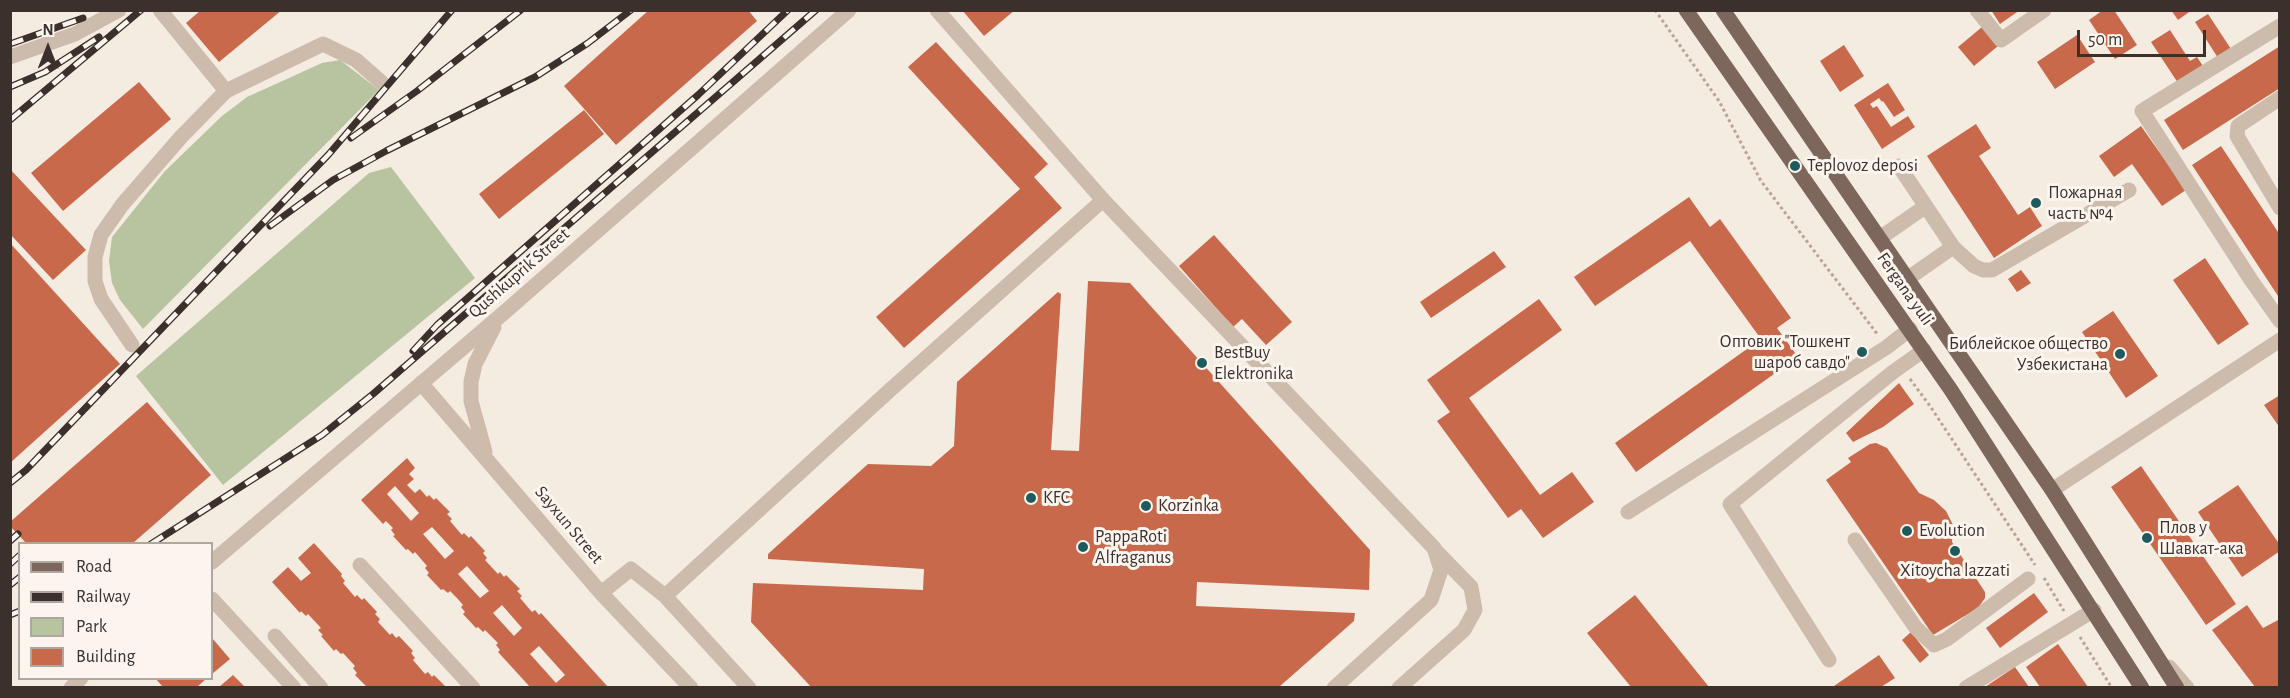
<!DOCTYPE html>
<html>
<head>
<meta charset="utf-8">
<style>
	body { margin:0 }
	#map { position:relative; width:2290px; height:698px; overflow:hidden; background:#f4ebe1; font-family:"Alegreya Sans",sans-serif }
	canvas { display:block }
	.frame { position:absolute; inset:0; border:12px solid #3b302b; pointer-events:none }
	.legend { position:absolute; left:18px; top:542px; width:195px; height:138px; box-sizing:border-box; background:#fbf5ee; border:2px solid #aea6a0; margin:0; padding:8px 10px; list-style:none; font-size:18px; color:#3b302b }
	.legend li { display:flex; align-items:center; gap:12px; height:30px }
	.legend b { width:30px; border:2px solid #aea6a0 }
	.north { position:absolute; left:18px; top:18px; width:60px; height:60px; -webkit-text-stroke:4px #fbf5ee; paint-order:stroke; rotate:0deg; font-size:16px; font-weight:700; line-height:24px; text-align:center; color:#3b302b }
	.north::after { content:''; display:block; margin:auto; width:21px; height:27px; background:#3b302b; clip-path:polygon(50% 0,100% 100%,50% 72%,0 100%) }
	.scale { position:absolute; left:2077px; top:30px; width:129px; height:27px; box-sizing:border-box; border:3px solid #3b302b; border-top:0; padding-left:8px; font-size:18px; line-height:21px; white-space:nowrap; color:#3b302b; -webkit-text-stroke:4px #fbf5ee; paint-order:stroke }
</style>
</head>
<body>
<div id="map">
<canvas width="2290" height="698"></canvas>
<div class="frame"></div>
<ul class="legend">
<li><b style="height:8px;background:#7d675c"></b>Road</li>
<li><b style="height:8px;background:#3b302b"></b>Railway</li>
<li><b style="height:16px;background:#b8c4a0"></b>Park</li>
<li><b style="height:16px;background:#c8694b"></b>Building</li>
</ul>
<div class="north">N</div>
<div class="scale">50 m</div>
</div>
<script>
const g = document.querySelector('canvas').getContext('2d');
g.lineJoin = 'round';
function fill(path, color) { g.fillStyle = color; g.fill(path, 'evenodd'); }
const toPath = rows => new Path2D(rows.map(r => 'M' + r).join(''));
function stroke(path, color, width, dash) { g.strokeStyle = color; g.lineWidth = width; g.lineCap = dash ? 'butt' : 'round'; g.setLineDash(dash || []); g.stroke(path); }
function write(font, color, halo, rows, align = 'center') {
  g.font = font + ' "Alegreya Sans",sans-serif'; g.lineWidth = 6; g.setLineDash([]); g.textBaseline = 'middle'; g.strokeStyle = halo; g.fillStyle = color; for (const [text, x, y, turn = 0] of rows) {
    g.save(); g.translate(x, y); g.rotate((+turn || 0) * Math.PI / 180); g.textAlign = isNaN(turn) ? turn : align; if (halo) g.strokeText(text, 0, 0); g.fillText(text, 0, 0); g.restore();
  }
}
fill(toPath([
	[340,60,379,90,143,329,120,300,112,283,109,261,112,237,165,171,222,116,247,97,322,63],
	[391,167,475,278,223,485,136,376,369,173]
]), '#b8c4a0');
fill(toPath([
	[201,10,282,10,219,62,186,23],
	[649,10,748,10,757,21,616,145,564,86],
	[962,10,1015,10,984,36],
	[1991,10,2020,10,2000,24],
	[2103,10,2114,10,2137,45,2115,59,2089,20],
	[2171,10,2192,10,2178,20],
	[2208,14,2233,52,2220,61,2195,22],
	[1982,27,1998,46,1974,66,1958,47],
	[2170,30,2190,61,2197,57,2205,69,2180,86,2151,42],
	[2077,35,2095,62,2055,89,2037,62],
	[936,42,1048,164,1034,177,1062,208,904,348,876,317,1020,189,908,67],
	[1844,45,1864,76,1840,92,1820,61],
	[2280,46,2280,88,2183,150,2164,120],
	[139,82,171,119,63,211,31,173],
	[1888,83,1905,110,1894,117,1883,101,1882,102,1879,98,1870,104,1873,108,1877,106,1891,127,1908,116,1915,127,1882,149,1854,105],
	[584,110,604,134,499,219,479,194],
	[1976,124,1991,148,1979,156,2018,215,2030,207,2042,226,1994,258,1927,156],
	[2141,126,2186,190,2162,206,2132,164,2114,177,2099,156],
	[2221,146,2280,235,2280,299,2192,165],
	[10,169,86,250,53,280,10,234],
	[1689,197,1710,227,1720,219,1791,318,1777,328,1798,357,1636,472,1615,443,1761,339,1690,241,1595,306,1574,277],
	[1214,235,1292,322,1266,345,1242,319,1233,327,1179,266],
	[10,243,120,364,10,463,12,417,10,416],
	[1494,251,1506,267,1431,318,1420,302],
	[2205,258,2249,324,2218,345,2173,280],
	[2021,270,2031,283,2017,292,2008,279],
	[1088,281,1130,283,1370,550,1369,590,1197,582,1196,606,1355,613,1354,621,1279,687,811,687,751,622,753,583,923,590,924,569,768,559,768,554,868,464,931,466,954,446,957,382,1058,292,1061,294,1051,450,1079,451],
	[1539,299,1562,330,1469,398,1540,495,1572,472,1594,502,1543,538,1521,509,1508,518,1437,421,1450,412,1427,380],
	[2113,311,2158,376,2126,398,2082,332],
	[1899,383,1914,404,1883,427,1853,442,1846,433],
	[2280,395,2280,428,2264,405],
	[147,402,211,475,133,543,26,543,10,526,10,522],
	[1876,443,1887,448,1919,493,1934,500,1946,511,1953,525,1952,542,1985,592,1985,598,1978,608,1933,635,1826,480,1851,462,1848,458,1870,444],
	[407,458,415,468,409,474,414,479,407,485,415,493,420,489,427,497,429,495,434,500,436,498,450,512,447,514,452,519,450,521,462,535,464,533,469,538,471,536,485,551,483,553,487,558,485,560,498,574,500,572,504,577,506,575,520,589,517,591,522,596,520,598,532,612,535,610,539,615,541,613,608,687,530,687,498,652,500,650,496,645,498,643,485,630,483,632,478,627,476,628,463,614,465,612,461,607,463,605,457,598,450,591,448,593,443,589,441,590,427,575,429,573,425,568,427,566,415,552,413,554,408,549,406,550,393,536,395,535,391,530,393,528,386,521,383,524,361,500],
	[395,486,419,513,411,521,387,494],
	[432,527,454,551,445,559,423,534],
	[467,566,489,591,480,598,458,574],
	[502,605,522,628,514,636,493,613],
	[539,646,565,675,556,683,530,654],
	[2141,466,2236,604,2206,625,2111,487],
	[2238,485,2280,545,2280,551,2242,577,2198,512],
	[314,543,342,574,341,576,345,581,343,583,355,597,357,595,362,600,364,598,377,612,375,614,380,619,378,622,390,635,392,633,396,638,399,636,413,651,411,653,415,658,413,660,425,674,428,672,432,677,434,675,446,687,367,687,355,675,357,673,353,668,355,666,343,653,341,654,336,649,334,651,321,636,323,635,318,630,321,628,308,614,306,616,301,611,300,613,272,582,288,567,301,581,311,573,298,558],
	[2034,593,2048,612,2000,648,1986,628],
	[1635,595,1709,687,1631,687,1587,633],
	[2247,605,2263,628,2280,619,2280,687,2255,687,2212,630],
	[1911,632,1929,655,1920,663,1902,640],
	[212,638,230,659,212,674],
	[2058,644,2088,687,2040,687,2026,667],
	[1879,655,1895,678,1881,687,1835,687,1834,686],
	[2015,667,2029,687,1985,687],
	[233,675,245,687,219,687],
	[155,678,207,678,197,687,163,687]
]), '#c8694b');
stroke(toPath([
	[1655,10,1719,101,1761,181,1878,335],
	[1910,379,1930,406,2035,565],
	[2044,578,2064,611],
	[2080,637,2112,688]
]), '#b9a596', 3, [3, 3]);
stroke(toPath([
	[160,10,226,91,323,44,356,60,381,82],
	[937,10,1103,200,1434,548,1441,570,1431,600,1334,688],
	[1977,10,2001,40,2044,10],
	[2280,26,2142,111,2251,280,2280,321],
	[10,57,75,34,119,10],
	[2280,98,2238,126,2237,136,2280,208],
	[1899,166,1953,247,1974,266,1983,270,1992,270,2129,190],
	[1880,238,1926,206],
	[1907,279,1953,247],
	[132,345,101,299,95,281,95,257,101,235,122,205,181,137,226,91],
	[421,383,601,593,691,688],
	[485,452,471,401,471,382,475,364,494,327],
	[2052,490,2280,340],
	[1628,512,1887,347,1910,329],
	[1855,540,1916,628,1934,645,1947,639,2028,579],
	[212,562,506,311,849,10],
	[360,565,473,688],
	[601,593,631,569,665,596,749,688],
	[665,596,890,390,1103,200],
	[212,599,294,688],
	[275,636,321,688],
	[1829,660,1730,504,1893,372,1924,350],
	[2169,667,2187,688],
	[71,688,81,678],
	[1399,688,1464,630,1475,610,1471,587,1436,551],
	[1966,688,2094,610]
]), '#cdbbac', 15);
stroke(toPath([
	[1686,10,1951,390,2142,688],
	[1723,10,2052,490,2177,688]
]), '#7d675c', 15);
const rail = toPath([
	[10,44,83,18],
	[10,87,45,72,99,37],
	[10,120,141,10],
	[351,138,417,91,521,10],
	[270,226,333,180,386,151,535,77,588,43,631,10],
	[413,351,437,325,698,95,788,10],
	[10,483,26,470,329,154,452,10],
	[10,541,18,534],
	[151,544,322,435,373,394,816,10],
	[10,564,20,555],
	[10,585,20,577],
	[10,615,20,611]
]);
stroke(rail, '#3b302b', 7);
stroke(rail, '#fbf5ee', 4.5, [14]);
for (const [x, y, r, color] of [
	[1795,166,6,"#1f5a5e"],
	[2036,203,6,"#1f5a5e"],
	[1862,352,6,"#1f5a5e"],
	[2120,354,6,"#1f5a5e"],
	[1202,363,6,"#1f5a5e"],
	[1031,498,6,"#1f5a5e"],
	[1146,506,6,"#1f5a5e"],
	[1907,531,6,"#1f5a5e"],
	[2147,538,6,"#1f5a5e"],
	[1083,547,6,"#1f5a5e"],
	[1955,551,6,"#1f5a5e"]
]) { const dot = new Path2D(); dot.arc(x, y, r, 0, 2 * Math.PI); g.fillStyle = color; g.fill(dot); stroke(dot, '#fbf5ee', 2); }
write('18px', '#3b302b', '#fbf5ee', [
	["Teplovoz deposi",1807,166],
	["Пожарная",2048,193],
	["часть №4",2048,214],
	["Оптовик \"Тошкент",1850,342,"right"],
	["шароб савдо\"",1850,363,"right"],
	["Библейское общество",2108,344,"right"],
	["Узбекистана",2108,365,"right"],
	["BestBuy",1214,353],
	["Elektronika",1214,374],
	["KFC",1043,498],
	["Korzinka",1158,506],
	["Плов у",2159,528],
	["Шавкат-ака",2159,549],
	["Evolution",1919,531],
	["PappaRoti",1095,537],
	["Alfraganus",1095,558],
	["Xitoycha lazzati",1955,571,"center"]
], 'left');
write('18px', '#3b302b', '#fbf5ee', [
	["Qushkuprik Street",519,273,-41],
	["Fergana yuli",1905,289,55],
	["Sayxun Street",569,525,50]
]);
</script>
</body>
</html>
